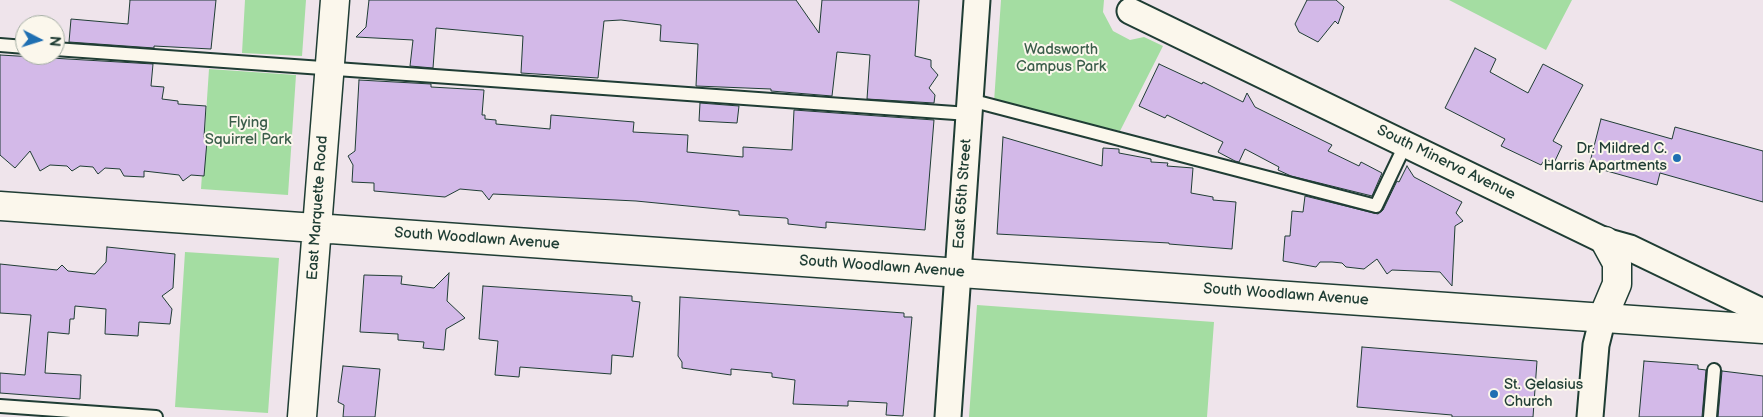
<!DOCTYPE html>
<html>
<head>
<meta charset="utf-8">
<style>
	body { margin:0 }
	#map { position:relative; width:1763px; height:417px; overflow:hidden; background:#efe4eb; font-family:"Balsamiq Sans",sans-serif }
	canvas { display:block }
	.north { position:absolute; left:15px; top:15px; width:50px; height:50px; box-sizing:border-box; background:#fbf7ec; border:1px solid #a3ada2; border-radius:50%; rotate:95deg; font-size:14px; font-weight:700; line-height:20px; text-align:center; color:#1f3d34 }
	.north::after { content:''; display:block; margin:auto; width:18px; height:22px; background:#1f6fb2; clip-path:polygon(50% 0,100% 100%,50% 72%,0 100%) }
</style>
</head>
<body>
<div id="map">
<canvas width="1763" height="417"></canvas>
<div class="north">N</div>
</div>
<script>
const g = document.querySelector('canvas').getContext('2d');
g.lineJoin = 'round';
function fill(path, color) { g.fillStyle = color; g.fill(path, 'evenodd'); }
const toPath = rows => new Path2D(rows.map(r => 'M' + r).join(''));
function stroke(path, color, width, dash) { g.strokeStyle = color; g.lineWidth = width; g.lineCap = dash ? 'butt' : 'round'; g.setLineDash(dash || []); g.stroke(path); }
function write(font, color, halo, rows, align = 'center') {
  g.font = font + ' "Balsamiq Sans",sans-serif'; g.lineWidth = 4; g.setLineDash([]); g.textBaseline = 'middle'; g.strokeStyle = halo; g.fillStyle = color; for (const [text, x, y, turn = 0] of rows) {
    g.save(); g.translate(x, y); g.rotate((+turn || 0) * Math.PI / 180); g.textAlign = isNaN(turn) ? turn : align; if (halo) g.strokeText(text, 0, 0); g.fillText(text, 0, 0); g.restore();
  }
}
fill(toPath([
	[245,0,306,0,302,56,242,53],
	[1001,0,1104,0,1103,12,1113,31,1130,40,1144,37,1163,46,1120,131,994,102],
	[1449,0,1572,0,1546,50],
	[209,69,296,75,288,195,201,189],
	[185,252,279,258,268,413,175,407],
	[977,305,1214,322,1207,417,969,417]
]), '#a4dda2');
const building = toPath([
	[130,0,216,0,211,49,154,46,154,48,69,42,71,19,128,24,130,0],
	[369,0,796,0,819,33,822,0,919,0,915,56,931,60,931,67,938,75,929,88,935,95,934,103,867,99,870,55,837,52,832,96,771,91,771,89,696,86,698,44,660,41,661,25,621,20,604,21,598,78,521,73,523,36,436,28,433,68,410,66,413,40,356,37,366,27,369,0],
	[1307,0,1336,0,1344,7,1338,24,1335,21,1318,42,1299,32,1295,24,1307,0],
	[1475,48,1496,59,1490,72,1528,93,1543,64,1583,85,1553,141,1562,146,1554,163,1545,159,1541,165,1501,146,1505,139,1445,108,1475,48],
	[0,55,153,64,151,86,164,87,162,99,178,101,178,104,206,106,204,137,207,141,204,176,191,175,183,181,179,175,144,171,144,177,124,176,120,169,105,168,98,174,93,167,80,166,72,171,67,166,50,165,40,171,30,151,15,168,0,155,0,55],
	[1159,64,1202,84,1203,82,1243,102,1247,93,1255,107,1332,145,1328,151,1359,166,1361,162,1382,173,1372,196,1291,176,1278,170,1279,167,1245,149,1239,162,1235,161,1218,152,1223,142,1167,115,1165,118,1139,106,1159,64],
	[359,80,431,84,431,87,484,90,482,115,485,115,485,119,496,120,496,124,550,129,551,115,634,122,633,132,688,135,687,152,743,157,743,147,792,150,794,110,934,120,925,230,826,222,826,228,788,224,788,219,786,218,739,215,739,211,636,201,493,194,489,200,482,191,460,189,445,197,374,191,374,183,352,182,353,165,348,156,355,151,359,80],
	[700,103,739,106,737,123,699,121,700,103],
	[1601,119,1672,139,1675,127,1763,151,1763,202,1660,173,1657,185,1589,166,1601,119],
	[1003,137,1102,166,1103,148,1119,149,1119,153,1151,159,1151,162,1168,163,1167,166,1193,168,1191,193,1213,197,1213,200,1236,202,1232,249,1169,244,1169,243,997,234,1003,137],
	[1407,166,1414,177,1462,202,1456,213,1463,221,1455,226,1452,286,1440,272,1392,270,1387,274,1377,259,1364,269,1346,267,1342,263,1332,262,1320,262,1316,267,1283,261,1285,236,1290,236,1292,211,1303,212,1305,196,1378,214,1383,210,1397,181,1399,182,1407,166],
	[107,247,175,254,173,288,162,296,172,309,170,324,139,322,138,336,105,334,106,309,75,306,74,319,70,319,69,334,48,332,45,373,81,375,80,399,0,393,0,373,25,375,31,315,0,313,0,264,57,270,62,265,68,271,95,274,106,262,107,247],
	[449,273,447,301,465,318,446,329,444,350,423,348,424,342,398,340,398,334,360,332,364,275,402,276,401,284,434,288,449,273],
	[483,286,632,296,632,301,640,302,633,357,612,355,611,374,520,367,519,377,495,375,498,341,479,339,483,286],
	[680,297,904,313,904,317,912,317,903,416,886,415,887,403,848,401,848,406,793,404,795,380,772,377,772,373,731,369,731,375,682,368,682,362,678,356,680,297],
	[1362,347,1537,361,1533,417,1452,417,1452,415,1357,407,1362,347],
	[1644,361,1698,365,1698,369,1706,370,1702,417,1639,417,1644,361],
	[343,366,380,369,375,417,343,417,344,405,338,402,343,366],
	[1722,371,1763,376,1763,417,1718,417,1722,371]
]);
fill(building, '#d3b9e8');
stroke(building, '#1f3d34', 1);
const service = toPath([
	[0,45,25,47],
	[55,49,969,114],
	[970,100,1376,206,1406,143],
	[0,406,156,417],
	[1710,417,1714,370]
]);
const minor = toPath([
	[1130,11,1605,241,1630,248,1763,312],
	[948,417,977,0],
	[1590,417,1596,345,1603,317]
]);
const tertiary = toPath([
	[0,206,1763,329],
	[1603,317,1617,284,1617,263,1605,241],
	[302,417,335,0]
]);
stroke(service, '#1f3d34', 16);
stroke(minor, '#1f3d34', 29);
stroke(tertiary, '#1f3d34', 31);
stroke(service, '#fbf7ec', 12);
stroke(minor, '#fbf7ec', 25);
stroke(tertiary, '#fbf7ec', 28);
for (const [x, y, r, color] of [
	[1677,158,5,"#1f6fb2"],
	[1494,394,5,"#1f6fb2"]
]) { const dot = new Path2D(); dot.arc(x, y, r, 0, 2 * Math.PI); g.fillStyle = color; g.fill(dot); stroke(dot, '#fbf7ec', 2); }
write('15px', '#3a5d4a', '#fbf7ec', [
	["Wadsworth",1061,50],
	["Campus Park",1061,67],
	["Flying",248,123],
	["Squirrel Park",248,140]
]);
write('15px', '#1f3d34', '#fbf7ec', [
	["Dr. Mildred C.",1667,149],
	["Harris Apartments",1667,166],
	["St. Gelasius",1504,385,"left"],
	["Church",1504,402,"left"]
], 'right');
write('15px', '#1f3d34', '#fbf7ec', [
	["South Minerva Avenue",1446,163,26],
	["East 65th Street",963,194,-86],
	["East Marquette Road",318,208,-86],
	["South Woodlawn Avenue",477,239,4],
	["South Woodlawn Avenue",882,267,4],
	["South Woodlawn Avenue",1286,295,4]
]);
</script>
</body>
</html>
